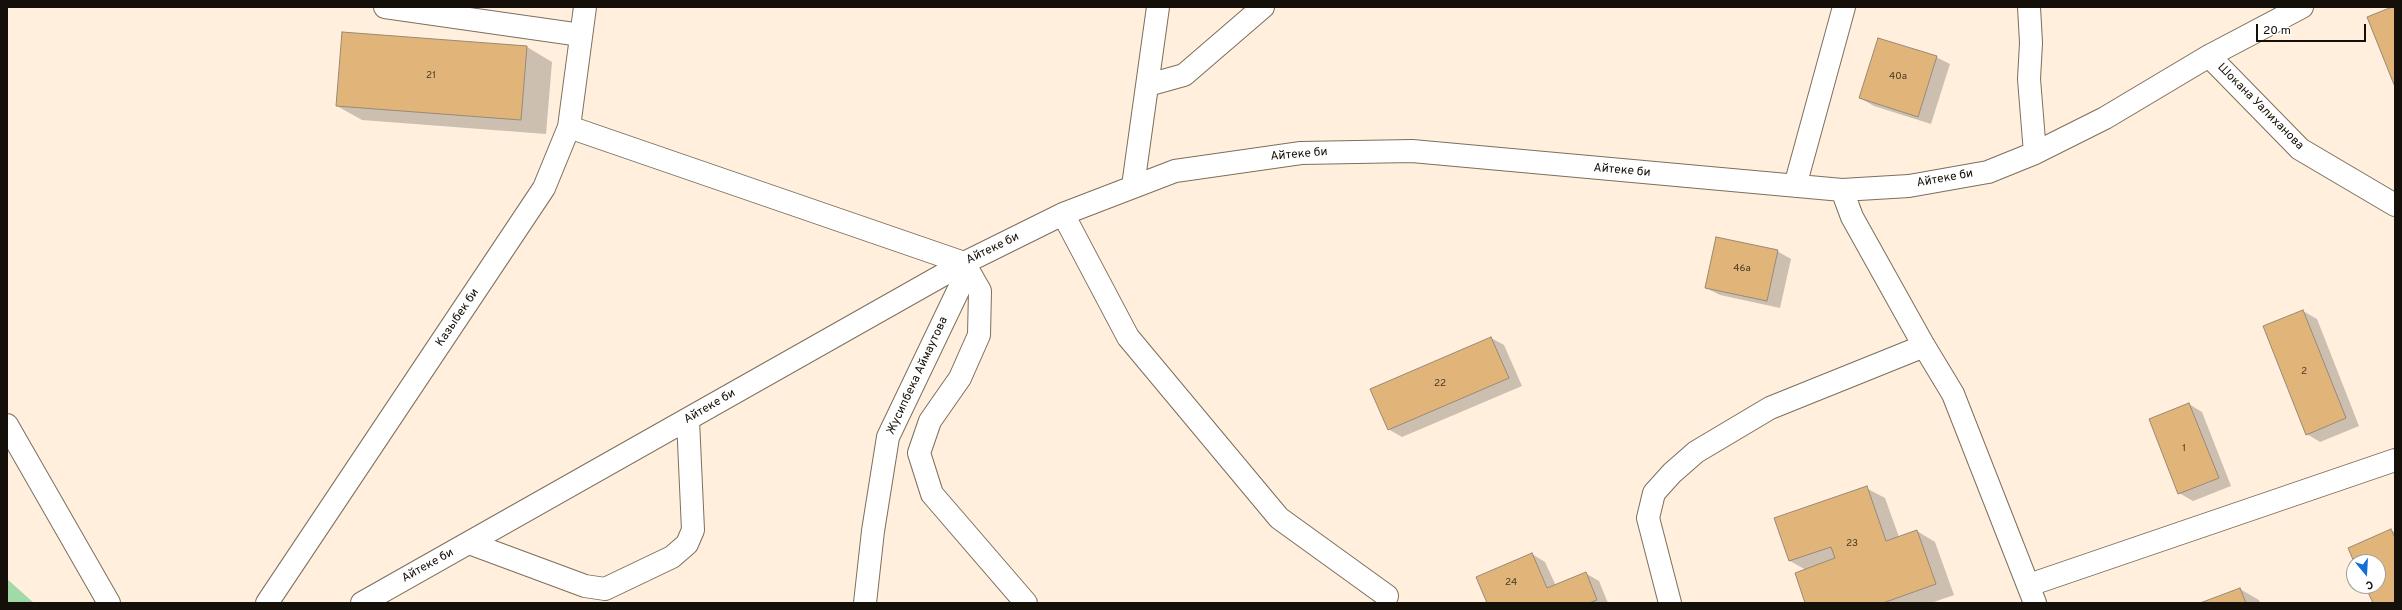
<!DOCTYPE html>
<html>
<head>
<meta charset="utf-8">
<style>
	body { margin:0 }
	#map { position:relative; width:2402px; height:610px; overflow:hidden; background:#ffefdc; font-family:Overpass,sans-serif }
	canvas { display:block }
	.frame { position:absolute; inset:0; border:8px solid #140f08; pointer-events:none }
	.north { position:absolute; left:2346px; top:554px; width:40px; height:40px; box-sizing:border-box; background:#fff; border:1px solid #a19f9c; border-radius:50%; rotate:162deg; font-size:11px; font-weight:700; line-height:16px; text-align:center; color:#140f08 }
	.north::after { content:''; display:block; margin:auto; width:14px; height:18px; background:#146ed7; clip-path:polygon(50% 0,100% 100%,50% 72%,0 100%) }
	.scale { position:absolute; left:2256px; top:24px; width:110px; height:18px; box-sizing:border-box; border:2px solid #140f08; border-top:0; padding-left:5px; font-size:12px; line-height:14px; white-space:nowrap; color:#140f08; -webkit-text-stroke:3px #fff; paint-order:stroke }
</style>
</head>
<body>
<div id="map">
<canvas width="2402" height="610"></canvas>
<div class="frame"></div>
<div class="north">С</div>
<div class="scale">20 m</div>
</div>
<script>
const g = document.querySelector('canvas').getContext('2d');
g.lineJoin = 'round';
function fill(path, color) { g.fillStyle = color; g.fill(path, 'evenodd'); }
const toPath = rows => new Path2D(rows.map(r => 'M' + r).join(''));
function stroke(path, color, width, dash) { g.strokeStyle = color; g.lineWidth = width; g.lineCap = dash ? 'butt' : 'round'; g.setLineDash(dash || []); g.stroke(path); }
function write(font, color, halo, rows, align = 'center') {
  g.font = font + ' Overpass,sans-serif'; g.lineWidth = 3; g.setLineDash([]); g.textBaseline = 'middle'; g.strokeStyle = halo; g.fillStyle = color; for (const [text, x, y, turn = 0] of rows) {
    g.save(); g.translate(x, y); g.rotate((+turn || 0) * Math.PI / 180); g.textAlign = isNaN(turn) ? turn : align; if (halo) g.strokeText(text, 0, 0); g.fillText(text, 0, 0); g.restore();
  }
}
fill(toPath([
	[7,579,34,603,7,603]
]), '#a1d9a9');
fill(toPath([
	[343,33,527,47,552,62,546,134,362,120,337,106],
	[1936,57,1950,64,1931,124,1874,106,1860,98],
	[1777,251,1791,259,1780,308,1720,295,1706,288],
	[2303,311,2317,319,2359,426,2320,442,2307,434],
	[1491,338,1504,345,1522,386,1402,437,1388,429],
	[2189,404,2202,412,2231,486,2193,501,2179,493],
	[1866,488,1885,498,1899,537,1917,531,1935,542,1954,595,1931,603,1806,603,1806,570,1790,561],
	[2391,530,2395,533,2395,603,2374,603,2366,586,2378,586,2378,562,2355,562],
	[1532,554,1545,562,1556,586,1585,573,1599,581,1608,603,1488,603],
	[2240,589,2259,600,2260,603,2203,603]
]), '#0003');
const building = toPath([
	[2392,7,2395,7,2395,87,2367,17,2392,7],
	[342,32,527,46,521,120,336,106,342,32],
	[1878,38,1937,56,1918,117,1859,98,1878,38],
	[1716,237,1778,250,1767,301,1705,288,1716,237],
	[2303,310,2346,418,2306,435,2263,326,2303,310],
	[1491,337,1509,378,1388,430,1370,389,1491,337],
	[2189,403,2219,478,2178,494,2149,419,2189,403],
	[1867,486,1886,541,1917,530,1936,584,1883,603,1805,603,1795,573,1835,558,1831,547,1789,561,1774,518,1867,486],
	[2391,529,2395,538,2395,603,2373,603,2365,586,2378,586,2378,562,2354,562,2348,548,2391,529],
	[1532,553,1547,588,1586,572,1597,600,1589,603,1487,603,1476,577,1532,553],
	[2240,588,2246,603,2200,603,2240,588]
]);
fill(building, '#e1b57a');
stroke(building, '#978977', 1);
const minor = toPath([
	[385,7,581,35],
	[2029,7,2031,43,2029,79,2035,153],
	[2209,56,2300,149,2395,205],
	[1148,85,1184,75,1263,7],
	[569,127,964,263,980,291,979,335,960,378,930,421,919,453,932,494,1026,603],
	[1133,186,1158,7],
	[1795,186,1844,7],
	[1842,190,1852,217,1924,346,1953,394,2035,603],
	[1063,214,1128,337,1279,518,1387,596],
	[7,425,109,603],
	[469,543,585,586,605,589,672,557,687,544,693,530,688,420],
	[2029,585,2395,460],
	[267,603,544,188,569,127,585,7],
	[362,603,964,263,1063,214,1175,171,1301,153,1412,151,1842,190,1909,186,1988,172,2035,153,2105,118,2209,56,2302,7],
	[865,603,873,531,888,437,967,272],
	[1670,603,1648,518,1654,493,1672,473,1696,452,1770,408,1924,346]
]);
stroke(minor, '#7c6f5d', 24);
stroke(minor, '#fff', 22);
write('10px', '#473824', null, [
	["21",431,76],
	["40а",1898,77],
	["46а",1742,269],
	["2",2304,372],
	["22",1440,384],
	["1",2184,449],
	["23",1852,544],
	["24",1511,583]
]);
write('12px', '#140f08', '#fff', [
	["Шокана Уалиханова",2260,107,45],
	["Айтеке би",1299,155,-5],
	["Айтеке би",1622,171,5],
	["Айтеке би",1945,179,-10],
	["Айтеке би",993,249,-26],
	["Казыбек би",458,318,-56],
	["Жусипбека Аймаутова",918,376,-65],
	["Айтеке би",710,407,-30],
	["Айтеке би",428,566,-29]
]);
</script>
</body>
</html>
